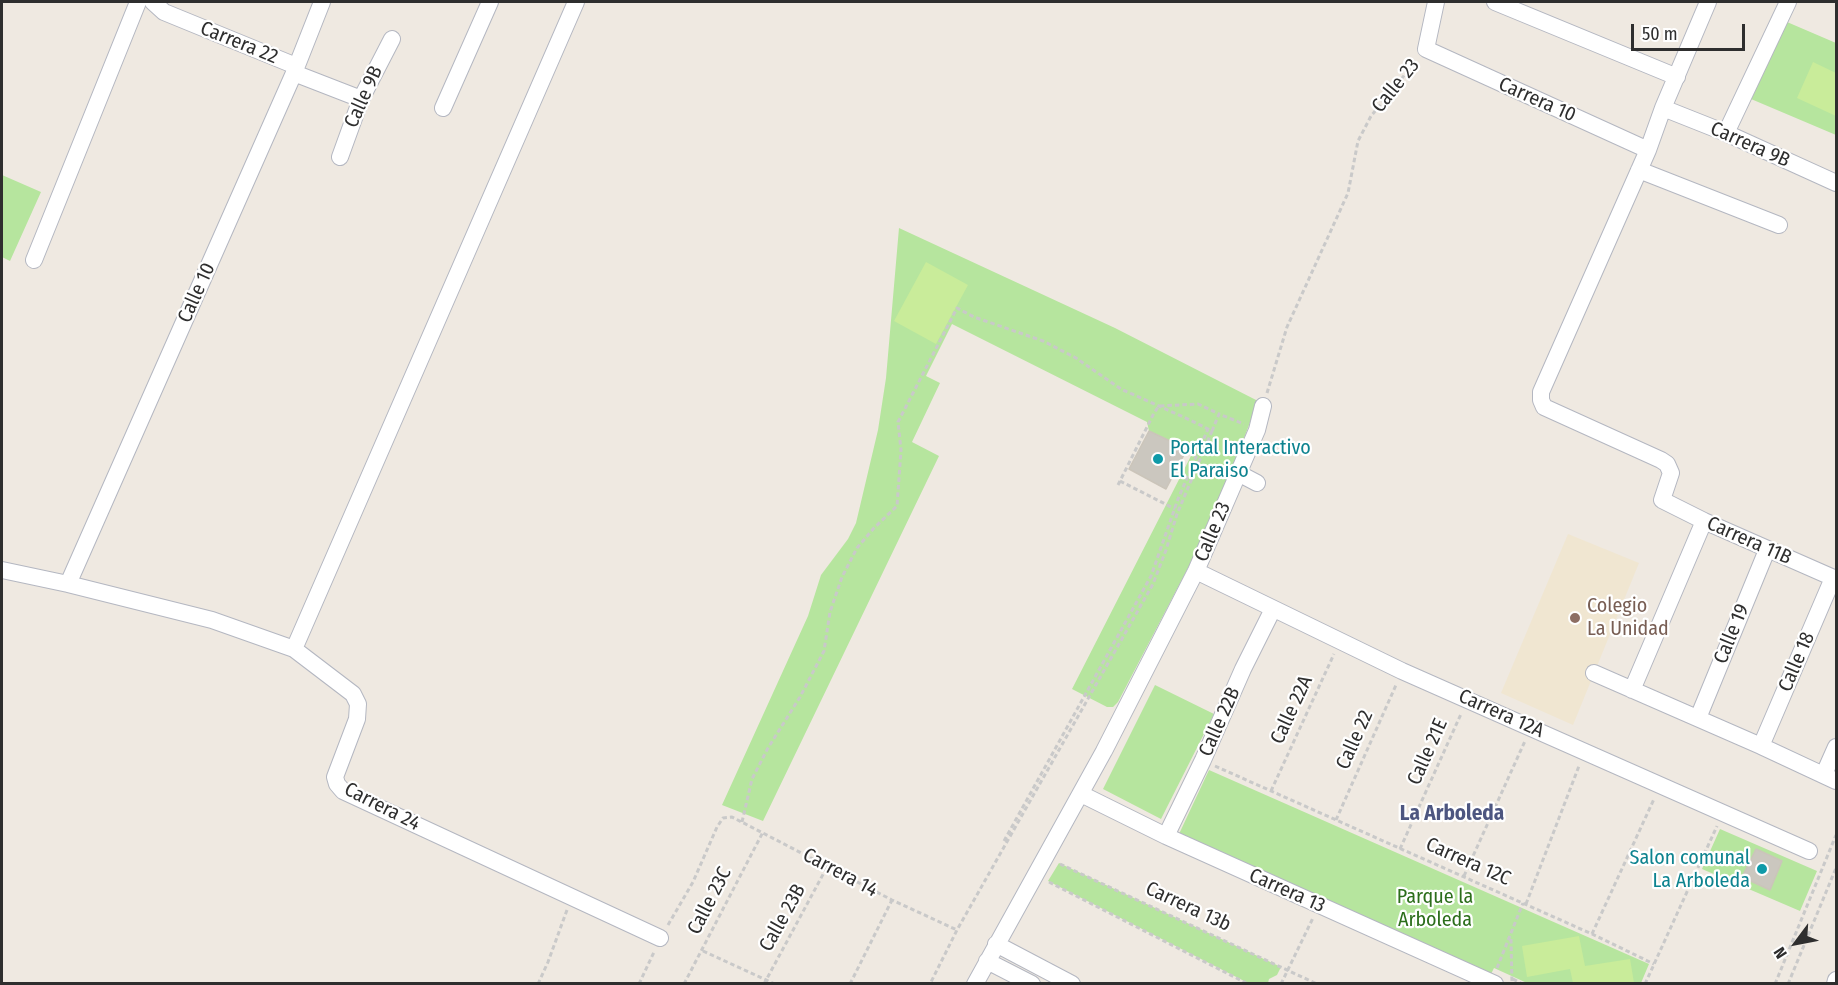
<!DOCTYPE html>
<html>
<head>
<meta charset="utf-8">
<style>
	body { margin:0 }
	#map { position:relative; width:1838px; height:985px; overflow:hidden; background:#efe9e1; font-family:"Fira Sans Condensed",sans-serif }
	canvas { display:block }
	.frame { position:absolute; inset:0; border:3px solid #2e2e2e; pointer-events:none }
	.north { position:absolute; left:1766px; top:913px; width:60px; height:60px; -webkit-text-stroke:4px #fff; paint-order:stroke; rotate:238deg; font-size:16px; font-weight:700; line-height:24px; text-align:center; color:#2e2e2e }
	.north::after { content:''; display:block; margin:auto; width:21px; height:27px; background:#2e2e2e; clip-path:polygon(50% 0,100% 100%,50% 72%,0 100%) }
	.scale { position:absolute; left:1631px; top:24px; width:114px; height:27px; box-sizing:border-box; border:3px solid #2e2e2e; border-top:0; padding-left:8px; font-size:18px; line-height:21px; white-space:nowrap; color:#2e2e2e; -webkit-text-stroke:4px #fff; paint-order:stroke }
</style>
</head>
<body>
<div id="map">
<canvas width="1838" height="985"></canvas>
<div class="frame"></div>
<div class="north">N</div>
<div class="scale">50 m</div>
</div>
<script>
const g = document.querySelector('canvas').getContext('2d');
g.lineJoin = 'round';
function fill(path, color) { g.fillStyle = color; g.fill(path, 'evenodd'); }
const toPath = rows => new Path2D(rows.map(r => 'M' + r).join(''));
function stroke(path, color, width, dash) { g.strokeStyle = color; g.lineWidth = width; g.lineCap = dash ? 'butt' : 'round'; g.setLineDash(dash || []); g.stroke(path); }
function write(font, color, halo, rows, align = 'center') {
  g.font = font + ' "Fira Sans Condensed",sans-serif'; g.lineWidth = 4.5; g.setLineDash([]); g.textBaseline = 'middle'; g.strokeStyle = halo; g.fillStyle = color; for (const [text, x, y, turn = 0] of rows) {
    g.save(); g.translate(x, y); g.rotate((+turn || 0) * Math.PI / 180); g.textAlign = isNaN(turn) ? turn : align; if (halo) g.strokeText(text, 0, 0); g.fillText(text, 0, 0); g.restore();
  }
}
fill(toPath([
	[1568,534,1639,563,1573,725,1501,693]
]), '#f0e6d1');
fill(toPath([
	[1787,22,1836,43,1836,135,1751,99],
	[2,175,41,192,10,261,2,257],
	[899,228,1115,328,1258,401,1232,470,1190,564,1118,702,1113,707,1107,707,1072,689,1193,452,1149,431,1147,422,952,324,926,376,940,383,912,442,939,456,763,821,722,805,808,616,821,575,848,539,856,523,878,430,886,378],
	[1155,685,1214,714,1161,819,1103,789],
	[1209,770,1649,964,1641,983,1527,983,1494,968,1491,974,1179,834],
	[1720,829,1817,871,1800,911,1702,869],
	[1059,863,1281,967,1277,975,1269,979,1268,983,1248,983,1048,881]
]), '#b6e59e');
fill(toPath([
	[1813,62,1836,73,1836,116,1797,98],
	[926,262,968,285,936,344,894,321],
	[1579,936,1585,966,1630,959,1634,983,1573,983,1570,969,1527,977,1522,946]
]), '#c9ec9a');
const building = toPath([
	[1149,431,1187,449,1166,489,1129,469,1149,431],
	[1756,849,1782,861,1770,890,1742,877,1756,849]
]);
fill(building, '#cbc7bf');
stroke(building, '#cbc5ba', 1.5);
const minor = toPath([
	[153,2,164,12,296,66],
	[1436,2,1426,49,1648,150],
	[1495,2,1677,77],
	[1708,2,1663,108,1648,150,1541,392,1541,400,1544,407,1661,460,1667,464,1671,473,1662,500,1704,521,1836,579],
	[294,73,361,99],
	[443,108,490,2],
	[1663,108,1726,133,1836,183],
	[1726,133,1788,2],
	[340,157,361,99,392,39],
	[1639,170,1779,225],
	[34,260,138,2],
	[1238,473,1257,483],
	[2,570,68,584,212,620,294,649,353,694,358,704,357,719,335,777,337,784,343,791,660,938],
	[1196,571,1402,671,1809,851],
	[68,584,294,73,322,2],
	[294,649,576,2],
	[1594,673,1761,746,1836,781],
	[1632,690,1704,521],
	[1698,718,1767,550],
	[1761,746,1833,578],
	[1824,774,1836,747],
	[1081,794,1166,836,1495,984],
	[1166,836,1203,760,1243,669,1273,609],
	[996,944,1072,984],
	[987,961,1032,984],
	[975,984,1104,751,1196,571,1257,430,1263,406],
	[1835,984,1836,980]
]);
stroke(minor, '#b4b7c1', 18);
stroke(toPath([
	[1267,393,1287,327,1348,193,1358,141,1371,116,1416,61],
	[1212,431,1219,414,1244,424],
	[1120,481,1175,509],
	[1118,485,1154,413,1159,406,1198,404,1219,414],
	[1215,766,1592,934,1654,964],
	[1271,791,1334,654],
	[1336,820,1396,685],
	[742,822,752,779,768,748,800,697,824,651,830,612,842,577,857,548,874,528,897,506,901,450,898,422,957,308,974,317,1043,341,1076,358,1121,389,1190,420,1212,431,1177,514,1166,550,1153,584,957,930,930,984],
	[1004,841,1151,576,1178,499,1208,429],
	[1400,849,1461,714],
	[1060,864,1317,984],
	[1464,876,1525,741],
	[1049,882,1248,984],
	[1526,904,1579,766],
	[668,925,693,882,717,827,723,818,732,817,892,900,957,930],
	[1592,934,1654,799],
	[1511,939,1512,984],
	[703,951,775,984],
	[1497,968,1523,903],
	[1513,979,1522,984],
	[538,984,548,962,567,910],
	[639,984,654,952],
	[684,984,763,832],
	[764,984,827,867],
	[850,984,892,900],
	[1281,984,1313,918],
	[1645,984,1717,826],
	[1775,984,1836,835],
	[1788,984,1836,868]
]), '#c9c9c9', 3, [4.5, 3]);
stroke(minor, '#fff', 16);
for (const [x, y, r, color] of [
	[1158,459,6,"#0f9aa8"],
	[1575,618,6,"#8d6e63"],
	[1762,869,6,"#0f9aa8"]
]) { const dot = new Path2D(); dot.arc(x, y, r, 0, 2 * Math.PI); g.fillStyle = color; g.fill(dot); stroke(dot, '#fff', 2); }
write('20px', '#2e2e2e', '#fff', [
	["Carrera 22",239,43,22],
	["Calle 23",1396,86,-51],
	["Calle 9B",364,97,-66],
	["Carrera 10",1537,100,24],
	["Carrera 9B",1750,145,24],
	["Calle 10",197,293,-66],
	["Calle 23",1213,532,-67],
	["Carrera 11B",1749,541,24],
	["Calle 19",1732,634,-68],
	["Calle 18",1797,662,-67],
	["Calle 22A",1292,710,-65],
	["Carrera 12A",1501,714,24],
	["Calle 22B",1220,722,-66],
	["Calle 22",1355,740,-66],
	["Calle 21E",1428,752,-66],
	["Carrera 24",382,807,27],
	["Carrera 12C",1468,862,24],
	["Carrera 14",840,873,28],
	["Carrera 13",1287,891,24],
	["Calle 23C",710,901,-63],
	["Carrera 13b",1188,907,25],
	["Calle 23B",783,918,-61]
]);
write('20px', '#0d838f', '#fff', [
	["Portal Interactivo",1170,448],
	["El Paraiso",1170,471],
	["Salon comunal",1750,858,"right"],
	["La Arboleda",1750,881,"right"]
], 'left');
write('20px', '#785e54', '#fff', [
	["Colegio",1587,606],
	["La Unidad",1587,629]
], 'left');
write('20px', '#2c6e1b', '#fff', [
	["Parque la",1435,897],
	["Arboleda",1435,920]
]);
write('bold 21px', '#4d5680', '#fff', [
	["La Arboleda",1452,814]
]);
</script>
</body>
</html>
